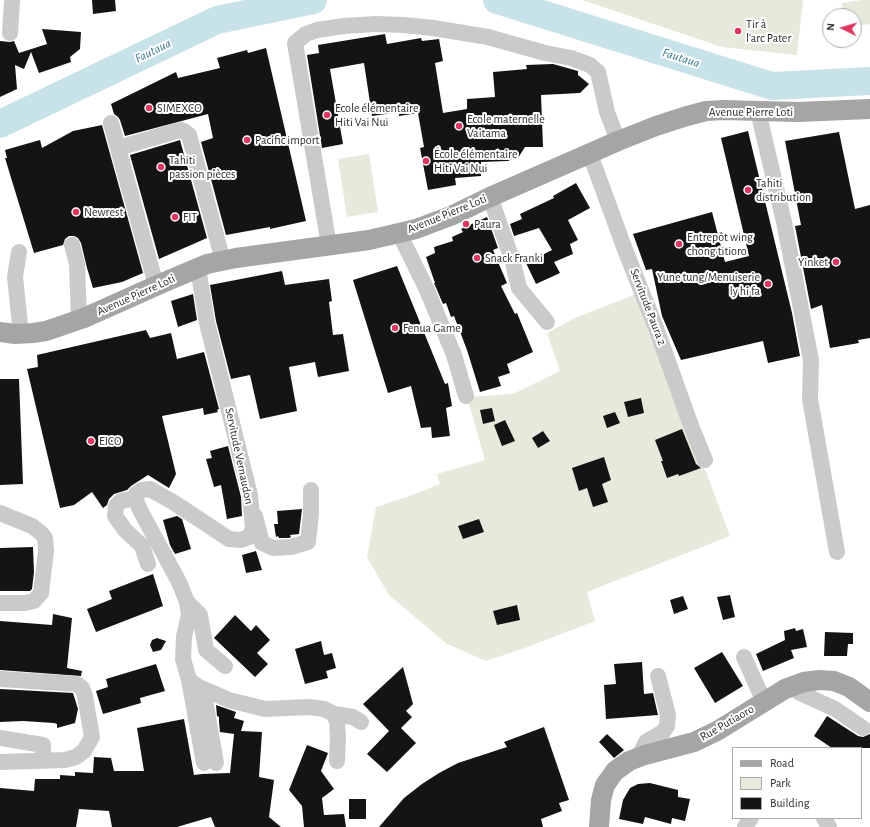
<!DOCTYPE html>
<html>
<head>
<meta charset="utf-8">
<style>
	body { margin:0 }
	#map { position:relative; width:870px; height:827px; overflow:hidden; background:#fff; font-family:"Alegreya Sans",sans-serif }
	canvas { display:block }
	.legend { position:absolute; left:732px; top:747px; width:130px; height:72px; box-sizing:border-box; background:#fff; border:1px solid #ababab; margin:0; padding:5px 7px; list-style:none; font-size:12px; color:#2d2d2d }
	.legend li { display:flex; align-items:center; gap:8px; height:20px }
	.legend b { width:20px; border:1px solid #ababab }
	.north { position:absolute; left:822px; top:8px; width:40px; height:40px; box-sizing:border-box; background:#fff; border:1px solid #ababab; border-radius:50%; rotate:275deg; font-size:11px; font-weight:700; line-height:16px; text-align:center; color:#2d2d2d }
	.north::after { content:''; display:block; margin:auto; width:14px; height:18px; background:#dc3760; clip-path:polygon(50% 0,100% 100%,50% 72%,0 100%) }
</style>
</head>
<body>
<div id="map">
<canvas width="870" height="827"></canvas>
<ul class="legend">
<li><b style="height:5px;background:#a5a5a5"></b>Road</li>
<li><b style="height:11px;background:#e6eadb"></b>Park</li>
<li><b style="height:11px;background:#141414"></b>Building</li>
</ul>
<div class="north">N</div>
</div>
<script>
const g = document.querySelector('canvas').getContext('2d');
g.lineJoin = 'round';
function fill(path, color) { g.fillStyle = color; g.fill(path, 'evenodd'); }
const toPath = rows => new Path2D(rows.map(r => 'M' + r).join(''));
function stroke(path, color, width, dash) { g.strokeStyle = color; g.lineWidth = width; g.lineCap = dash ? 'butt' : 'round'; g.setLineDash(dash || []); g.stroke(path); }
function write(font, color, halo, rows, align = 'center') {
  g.font = font + ' "Alegreya Sans",sans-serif'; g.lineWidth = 4; g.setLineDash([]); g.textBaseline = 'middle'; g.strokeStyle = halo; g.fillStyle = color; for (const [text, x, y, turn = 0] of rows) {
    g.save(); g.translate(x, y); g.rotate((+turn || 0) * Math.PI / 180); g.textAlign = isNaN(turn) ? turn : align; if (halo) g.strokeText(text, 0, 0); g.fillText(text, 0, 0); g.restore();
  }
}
fill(toPath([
	[582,0,803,0,797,55,722,47],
	[862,0,870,0,870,24,854,26,854,16,844,16,842,3],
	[369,154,378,212,347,217,338,159],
	[639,293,730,536,587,592,595,621,522,649,486,661,447,644,389,595,367,557,376,507,412,495,440,484,437,474,485,460,467,397,513,394,560,371,547,333,577,317]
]), '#e6eadb');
stroke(toPath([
	[497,0,772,86,870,81],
	[0,124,217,20,313,0]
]), '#c8e2e9', 28);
fill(toPath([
	[92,0,115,0,116,11,93,14],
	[42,29,81,32,80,49,70,57,71,62,39,73,31,52,24,69,15,65,17,89,0,97,0,41,10,42,14,41,19,53,47,44],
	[385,34,387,44,421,38,422,41,439,39,443,61,435,63,443,113,467,109,467,99,495,97,493,72,527,69,526,65,553,64,578,71,578,75,589,84,580,93,541,95,543,147,525,147,518,158,512,159,508,161,481,162,481,176,455,178,456,185,428,190,420,148,424,147,418,113,399,116,399,112,372,116,364,63,330,69,343,144,322,148,307,55,319,53,318,45],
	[266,48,306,221,270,229,270,227,226,235,201,142,213,138,208,114,125,136,120,120,118,117,114,114,111,104,176,72,178,78,220,68,217,58,247,50,248,53],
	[102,125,143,273,122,282,93,288,87,268,81,243,78,238,74,236,69,236,65,239,63,245,34,253,5,158,7,158,5,150,40,140,42,148,73,131],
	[748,131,792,313,800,356,768,363,763,341,681,360,662,316,652,269,646,270,633,234,712,212,725,262,749,256,721,138],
	[839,132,855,209,870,205,870,338,858,340,859,343,830,348,822,305,811,309,795,226,801,225,785,141],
	[180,140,207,238,159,259,130,155],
	[576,183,590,208,568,220,578,240,570,244,573,254,554,262,560,273,536,284,526,263,552,250,539,228,514,236,510,224,522,219,520,214,554,198,553,196],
	[487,217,498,248,493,250,507,283,501,286,515,314,517,313,533,352,507,364,510,373,498,377,501,386,480,392,467,350,454,316,451,317,446,303,443,304,434,283,435,283,426,257,435,253,434,247,453,241,452,237,463,232,461,229],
	[397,266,445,384,448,383,452,406,446,408,450,436,432,438,431,427,421,428,411,386,388,393,353,280],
	[282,271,285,285,329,279,332,301,329,302,333,335,343,334,349,371,318,377,315,362,289,367,297,411,260,419,250,375,231,379,216,321,210,285],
	[193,294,197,320,178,327,171,301],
	[146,330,150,338,171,333,177,359,204,352,219,409,217,410,218,412,204,415,203,408,162,416,176,474,169,488,148,475,131,486,127,490,114,494,109,499,107,505,103,508,92,492,74,505,60,508,27,369,38,367,37,355],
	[0,379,19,379,23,484,0,485],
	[641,398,644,413,628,417,624,402],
	[492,408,495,421,483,424,480,410],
	[615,412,620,423,607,428,603,416],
	[505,420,515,441,502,446,494,425],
	[682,429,696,464,701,468,679,476,678,474,667,478,661,461,663,461,655,440],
	[543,431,550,441,538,448,532,438],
	[228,446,241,497,242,516,227,519,221,485,214,487,206,459,212,458,210,451],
	[604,457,611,480,602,484,608,502,593,507,587,488,579,491,572,468],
	[302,509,299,534,290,535,291,537,289,538,279,538,278,536,276,537,274,524,278,524,277,511],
	[177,516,182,519,191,549,175,554,170,545,163,520],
	[479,519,484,532,463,539,458,526],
	[33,547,34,572,32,589,30,591,0,591,0,548],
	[256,551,262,570,246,573,242,555],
	[153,574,163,606,96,632,87,609,112,599,109,591],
	[730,595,735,617,723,620,717,597],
	[683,596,688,609,674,614,670,600],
	[517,605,520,620,497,625,493,611],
	[53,614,72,618,67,668,82,671,81,676,0,670,0,621,52,625],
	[235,615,251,631,256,625,270,640,257,653,268,664,255,677,214,638],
	[795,628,796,631,803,629,807,647,791,650,794,658,763,671,756,654,785,640,784,631],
	[825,632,853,633,853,644,848,644,847,656,824,656],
	[157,638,166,641,161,650,153,652,150,645,152,640],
	[321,641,324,655,332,653,336,668,326,671,328,678,305,684,295,649],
	[722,652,743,686,715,703,694,668],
	[642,662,644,694,653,693,658,715,606,719,604,685,616,684,614,664],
	[156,664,165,691,140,698,141,703,103,714,96,691,108,687,106,679],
	[403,667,413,704,406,711,412,717,401,728,416,743,387,772,367,754,389,731,363,704],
	[0,689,73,693,78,709,75,723,57,728,57,724,54,723,23,721,0,722],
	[216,705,236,712,234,718,244,721,241,731,262,732,259,777,274,780,269,817,281,827,215,827,211,817,177,827,112,827,109,811,79,809,76,827,0,827,0,788,34,791,35,779,60,779,60,775,75,776,75,772,93,773,94,757,111,758,114,771,144,771,137,728,184,719,194,775,202,774,230,773,234,734,220,732,219,722,219,717,217,716],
	[827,716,858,736,863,737,870,734,870,748,832,748,814,736],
	[544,727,569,800,559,803,562,811,541,819,543,827,379,827,404,798,422,784,439,773,458,763,507,747,504,742],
	[607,734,624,750,614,758,599,742],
	[307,745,328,753,321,771,334,789,322,798,324,815,344,814,346,827,304,827,302,806,289,790],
	[650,783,678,790,678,797,690,799,685,821,672,818,671,824,645,817,643,824,619,819,623,800,630,788,638,784],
	[349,799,366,799,366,819,349,819]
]), '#141414');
stroke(toPath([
	[10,33,12,0],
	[758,111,784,222,811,360,810,399,837,552],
	[111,123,156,285],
	[118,148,180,130,184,131,189,135,223,261],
	[590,154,624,247,656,328,690,423,705,460],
	[490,197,512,259,519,288,547,322],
	[399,233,427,290,441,324,454,355,466,396],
	[72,245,77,264,79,320],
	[329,246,295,43,306,34,317,30,344,26,376,24,404,25,433,28,488,37,545,53,571,58,590,65,598,72,607,112,618,141],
	[19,252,15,277,21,334],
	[198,268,207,323,250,495,253,529,249,537,241,540,229,539,173,502,150,489,142,490,136,494,135,498,140,510,179,582,187,602,189,615,184,637,183,659,189,680,199,687,229,700,265,709,309,707,324,709,334,714,337,722,338,736,337,761],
	[135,498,121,501,116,506,115,516,125,530,142,546,148,564],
	[0,513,32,526,41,533,45,538,46,551,41,593,34,601,25,603,0,603],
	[255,516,262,543,273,548,291,547,308,542,311,514,311,490],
	[187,602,200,615,206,650,225,666],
	[744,657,764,702],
	[0,679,77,684,82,688,85,696,92,737,84,751,76,757,65,760,0,762],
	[189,680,204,763],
	[793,686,798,692,835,709,863,728],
	[203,689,216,763],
	[334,714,353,717,361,722],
	[0,738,43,745,43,761],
	[641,756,642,750,646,742,663,732,667,726,668,715,658,676],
	[824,818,829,827],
	[745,827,751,818]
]), '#cacaca', 16);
stroke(toPath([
	[0,332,15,334,33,333,46,331,84,318,160,284,207,264,236,258,369,240,416,229,453,215,490,197,618,141,656,126,687,116,706,111,724,110,798,112,870,109],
	[599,827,601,800,605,785,615,771,629,761,645,755,694,742,717,731,785,689,804,682,819,680,834,681,849,687,870,702]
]), '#a5a5a5', 20);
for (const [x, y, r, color] of [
	[738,31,4,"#dc3760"],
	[149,108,4,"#dc3760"],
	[327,115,4,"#dc3760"],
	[459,126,4,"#dc3760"],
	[247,140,4,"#dc3760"],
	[426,161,4,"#dc3760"],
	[161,167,4,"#dc3760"],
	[748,190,4,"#dc3760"],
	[76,212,4,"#dc3760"],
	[175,217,4,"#dc3760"],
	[466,224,4,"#dc3760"],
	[679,244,4,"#dc3760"],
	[477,258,4,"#dc3760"],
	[836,262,4,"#dc3760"],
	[768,284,4,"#dc3760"],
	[395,328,4,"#dc3760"],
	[91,441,4,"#dc3760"]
]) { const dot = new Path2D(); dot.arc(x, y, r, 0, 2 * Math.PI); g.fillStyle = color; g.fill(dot); stroke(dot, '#fff', 1.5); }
write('12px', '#2d2d2d', '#fff', [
	["Tir à",746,24],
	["l'arc Pater",746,38],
	["SIMEXCO",157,108],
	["Ecole élémentaire",335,108],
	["Hiti Vai Nui",335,122],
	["Ecole maternelle",467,119],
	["Vaitama",467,133],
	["Pacific import",255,140],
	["École élémentaire",434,154],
	["Hiti Vai Nui",434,168],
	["Tahiti",169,160],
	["passion pièces",169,174],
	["Tahiti",756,183],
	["distribution",756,197],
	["Newrest",84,212],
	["FIT",183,217],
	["Paura",474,224],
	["Entrepôt wing",687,237],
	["chong titioro",687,251],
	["Snack Franki",485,258],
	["Yinket",828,262,"right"],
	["Yune tung/Menuiserie",760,277,"right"],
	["ly hi fa",760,291,"right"],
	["Fenua Game",403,328],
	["EICO",99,441]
], 'left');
write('12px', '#2d2d2d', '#fff', [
	["Avenue Pierre Loti",751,112],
	["Avenue Pierre Loti",447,214,-22],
	["Avenue Pierre Loti",136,295,-24],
	["Servitude Paura 2",648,307,69],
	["Servitude Vernaudon",239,456,78],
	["Rue Putiaoro",727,723,-30]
]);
write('italic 13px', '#3f7b8b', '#fff', [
	["Fautaua",153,51,-26],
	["Fautaua",681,58,17]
]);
</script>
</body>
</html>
